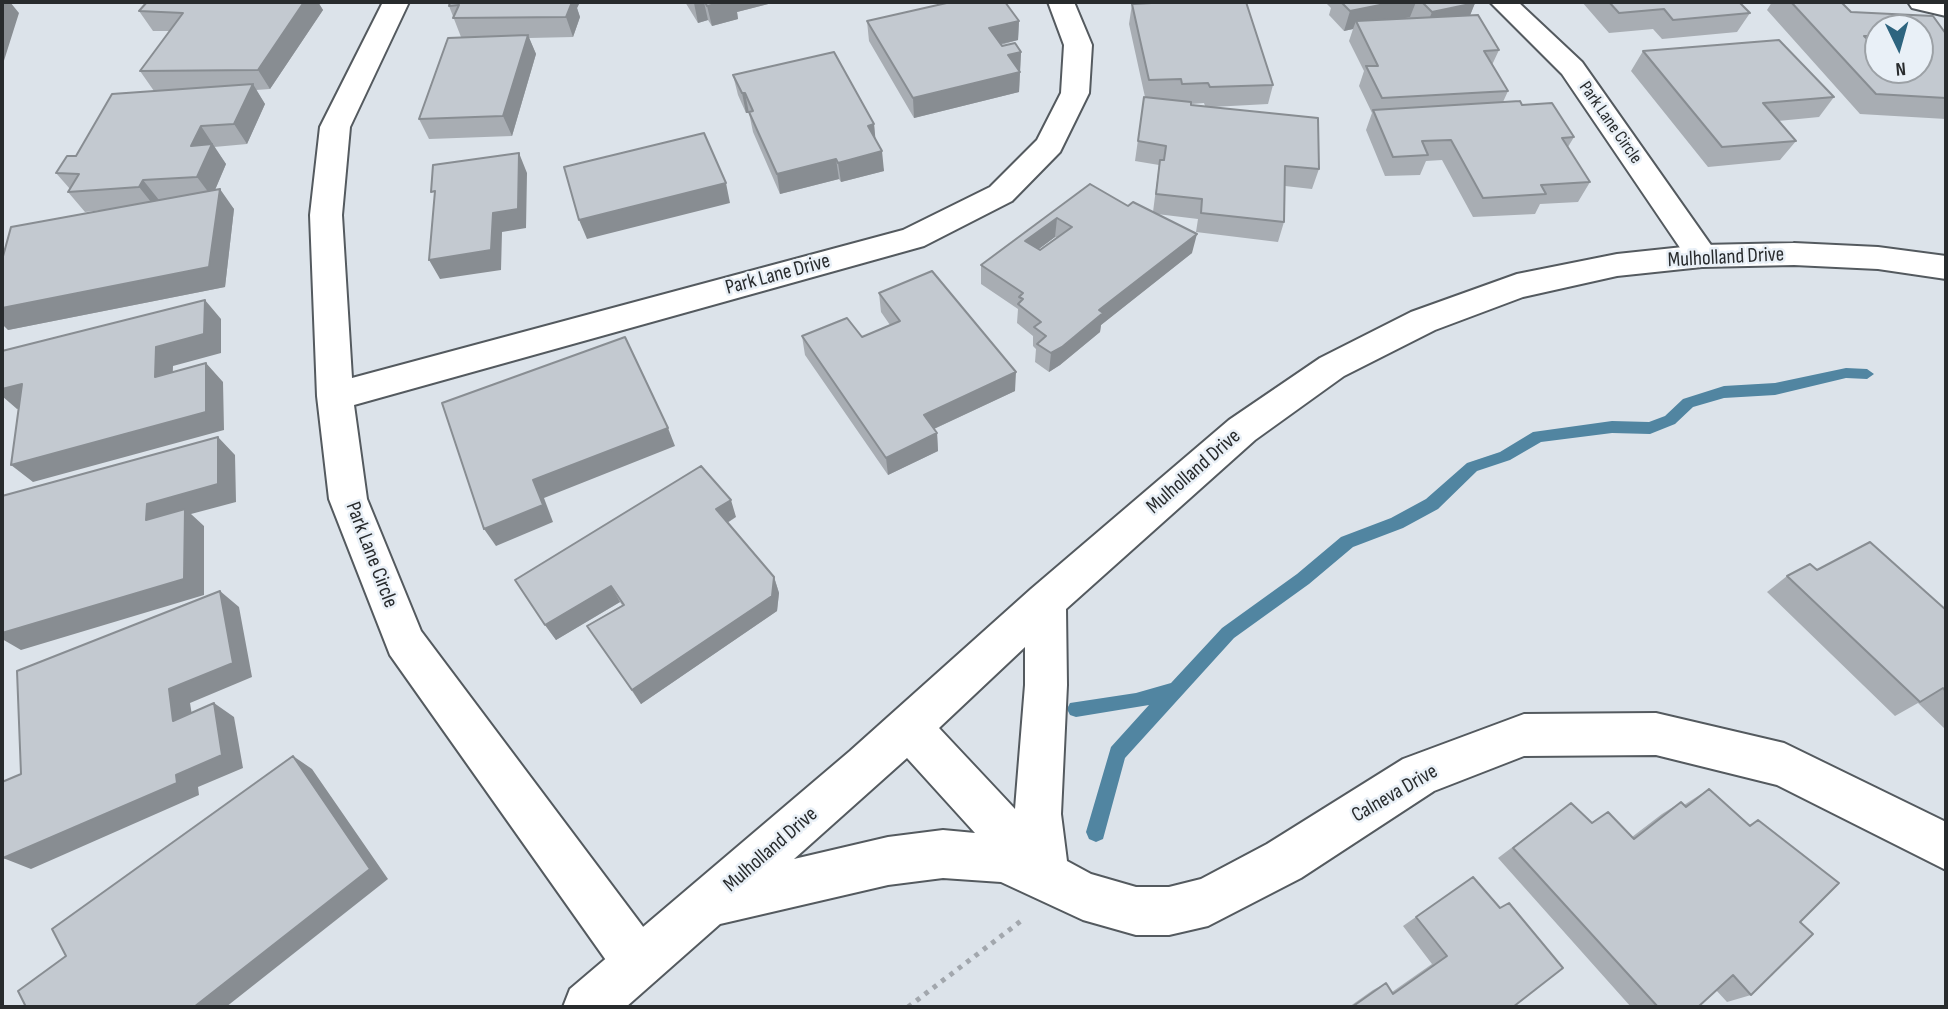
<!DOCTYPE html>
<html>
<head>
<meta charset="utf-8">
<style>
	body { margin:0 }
	#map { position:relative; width:1948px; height:1009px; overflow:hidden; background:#dce3ea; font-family:"Sofia Sans Condensed",sans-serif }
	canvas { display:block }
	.frame { position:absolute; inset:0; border:4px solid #282b2d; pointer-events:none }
	.north { position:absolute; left:1864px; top:14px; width:70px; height:70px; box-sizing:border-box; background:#e9f0f7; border:2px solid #9ca1a6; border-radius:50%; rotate:175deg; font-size:19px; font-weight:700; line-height:28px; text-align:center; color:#282b2d }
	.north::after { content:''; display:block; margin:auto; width:24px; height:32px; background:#2d647f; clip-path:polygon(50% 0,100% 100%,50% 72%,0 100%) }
</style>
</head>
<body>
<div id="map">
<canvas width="1948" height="1009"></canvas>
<div class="frame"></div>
<div class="north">N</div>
</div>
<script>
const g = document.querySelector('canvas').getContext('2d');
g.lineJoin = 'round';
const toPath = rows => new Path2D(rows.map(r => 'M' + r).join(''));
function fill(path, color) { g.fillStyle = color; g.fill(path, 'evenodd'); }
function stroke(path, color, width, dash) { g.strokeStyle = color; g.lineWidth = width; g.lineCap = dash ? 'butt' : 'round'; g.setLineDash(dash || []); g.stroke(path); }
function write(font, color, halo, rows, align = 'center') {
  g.font = font + ' "Sofia Sans Condensed",sans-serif'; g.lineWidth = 5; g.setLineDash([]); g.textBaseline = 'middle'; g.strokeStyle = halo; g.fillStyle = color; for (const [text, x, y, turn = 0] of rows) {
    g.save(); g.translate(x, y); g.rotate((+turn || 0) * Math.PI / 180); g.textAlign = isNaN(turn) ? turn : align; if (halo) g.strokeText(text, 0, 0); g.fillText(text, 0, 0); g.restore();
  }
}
fill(toPath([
	[1846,368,1867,369,1874,374,1867,379,1846,378,1775,395,1724,398,1693,407,1675,424,1650,434,1612,433,1541,442,1510,460,1477,471,1438,509,1403,528,1353,547,1309,584,1234,638,1125,758,1103,839,1096,842,1089,839,1086,832,1111,747,1149,705,1076,717,1070,715,1067,709,1070,703,1136,693,1171,683,1222,628,1297,574,1341,537,1391,518,1426,499,1467,463,1500,452,1533,432,1612,421,1649,422,1665,416,1683,399,1724,386,1775,383,1846,368]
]), '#5185a1');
const street = toPath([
	[383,2,409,2,350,127,342,215,352,378,903,230,990,187,1037,140,1061,93,1064,45,1048,2,1074,2,1092,45,1089,93,1060,152,1012,201,924,246,354,405,367,499,421,631,656,944,663,962,656,980,638,987,620,980,390,655,329,499,317,396,310,215,320,127,383,2],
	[1490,2,1518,2,1582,62,1713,248,1718,256,1713,264,1702,267,1691,264,1562,74,1490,2],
	[1908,2,1946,2,1946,16,1912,8,1908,2]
]);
const secondary = toPath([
	[1794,243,1878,247,1946,256,1946,279,1878,269,1794,265,1702,267,1617,276,1523,297,1435,330,1344,376,1255,440,1066,609,1067,685,1061,814,1067,861,1091,874,1136,887,1169,887,1201,879,1267,844,1403,759,1524,714,1656,713,1784,743,1946,822,1946,870,1777,785,1656,755,1524,756,1434,791,1301,878,1208,926,1169,935,1136,935,1083,920,1001,882,943,878,888,885,720,924,626,1007,563,1007,570,989,850,751,1031,589,1229,420,1320,358,1411,312,1517,274,1617,254,1702,245,1794,243],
	[1025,647,1025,685,1015,809,939,728,1025,647],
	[907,758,975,833,943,830,888,837,794,859,907,758]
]);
stroke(street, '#545a5f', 4);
stroke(secondary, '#545a5f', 4);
stroke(toPath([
	[908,1007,1021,921]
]), '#a2a7ad', 5, [4.5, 6]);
fill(street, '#fff');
fill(secondary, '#fff');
fill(toPath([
	[147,2,318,2,323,10,270,89,256,90,265,104,247,144,214,147,226,164,215,190,234,209,225,287,8,330,103,210,85,212,68,192,70,189,56,173,154,91,140,71,170,31,153,31,139,11],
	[450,2,580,2,577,8,580,17,573,37,529,38,536,54,512,136,429,139,419,119,461,37,449,6],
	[685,2,776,2,737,12,738,19,712,26,708,20,698,23],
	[1325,2,1473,2,1475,3,1470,15,1499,50,1492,65,1508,91,1503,102,1522,105,1574,137,1568,147,1590,182,1578,202,1540,204,1535,214,1473,217,1442,160,1426,161,1420,175,1385,176,1366,130,1372,113,1359,86,1364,71,1349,41,1353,29,1344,31,1329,15,1331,8],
	[1582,2,1739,2,1750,13,1737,32,1662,39,1653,29,1609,33],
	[1772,2,1841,2,1851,12,1946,34,1946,119,1860,114,1767,10],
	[1878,28,1920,28,1920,70,1878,70],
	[1132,4,1273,85,1268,104,1212,107,1319,169,1312,189,1285,186,1284,222,1278,242,1196,232,1198,219,1157,214,1192,253,1101,325,1100,332,1060,365,1049,372,1035,362,1036,349,1033,346,1033,336,1017,323,1018,309,981,284,981,265,1090,184,1128,206,1153,212,1159,165,1135,161,1144,97,1145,97,1129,24],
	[1204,103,1205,106,1191,105,1191,104],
	[1055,237,1057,238,1040,250,1039,249],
	[867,21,1019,21,1018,40,1001,45,1002,46,1021,52,1019,92,914,118,869,41],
	[1643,51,1834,97,1819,117,1778,121,1796,141,1780,160,1708,167,1631,71],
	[733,75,874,124,875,140,884,171,841,182,839,179,780,194,753,132,749,113,746,113,738,95],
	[879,293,1015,391,934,429,937,433,938,451,888,475,805,355,802,336,862,337,890,325,881,312],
	[736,517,727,523,774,577,779,593,777,611,641,704,587,626,622,605,620,602,556,640,545,625],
	[1817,570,1946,610,1946,729,1945,729,1918,703,1895,716,1767,592,1787,576],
	[1709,789,1749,825,1758,820,1800,922,1751,995,1727,1002,1716,990,1698,1007,1631,1007,1498,858,1571,803,1591,823,1608,812,1632,837,1662,814,1681,802,1684,805],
	[1473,877,1500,908,1509,903,1513,1007,1349,1007,1373,990,1386,983,1392,992,1432,964,1403,926]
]), '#a8adb3');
fill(toPath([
	[2,2,10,2,19,13,2,67],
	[304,2,318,2,323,10,270,89,258,70],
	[569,2,580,2,577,8,580,17,573,37,566,17],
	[699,2,704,2,708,20,698,23,694,3],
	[724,2,776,2,737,12,738,19,712,26,707,6],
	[1395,2,1416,2,1410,17,1359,28,1356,21,1353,29,1344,31,1350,11],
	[1475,3,1467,23,1424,32,1432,12],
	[1019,21,1018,40,988,47,989,28],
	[528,35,536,54,512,136,503,116],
	[1021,52,1019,92,914,118,913,98,1008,55],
	[253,84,265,104,247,144,234,124],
	[742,93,745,93,749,113,746,113],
	[874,124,876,144,868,126],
	[201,126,226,164,212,197,197,177,191,146],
	[882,151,884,171,841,182,838,163],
	[519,153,527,173,526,228,502,232,501,270,440,279,429,260,493,213],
	[836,159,839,179,780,194,777,174],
	[143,180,159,200,155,207,139,187],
	[726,183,730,203,587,239,579,220],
	[220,189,234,209,225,287,8,330,2,324,2,308],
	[1057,218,1055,237,1024,260,1025,241],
	[1197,234,1192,253,1101,325,1100,332,1060,365,1049,372,1051,353,1099,310],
	[205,300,221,319,221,353,173,366,172,395,155,377,156,347],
	[206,363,223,382,224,430,33,482,11,465],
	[1016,372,1015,391,925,433,924,415],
	[22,384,42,402,17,409,2,396,2,389],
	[668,428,675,446,544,498,553,522,496,546,484,529,533,480],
	[937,433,938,451,888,475,886,458],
	[218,437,235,455,236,502,191,514,204,526,204,595,21,650,2,639,2,614,146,520,147,504],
	[731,500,736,517,722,526,716,509],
	[774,577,779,593,777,611,641,704,632,690],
	[611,586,620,602,556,640,545,625],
	[220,591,239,607,252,677,190,703,195,734,173,721,169,689],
	[214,703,234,717,243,768,198,787,199,795,31,869,3,858,176,775],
	[293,756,312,769,388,879,226,1007,194,1007]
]), '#888d92');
const building = toPath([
	[147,2,304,2,258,70,140,71,183,13,139,11,147,2],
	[450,2,572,2,566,17,453,18,459,5,449,6,450,2],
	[705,2,724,2,707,6,705,2],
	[951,2,1005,2,1019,21,989,28,1002,46,1015,43,1021,52,1008,55,1020,72,913,98,867,21,951,2],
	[1171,2,1246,2,1273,85,1210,87,1208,83,1182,84,1181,79,1149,80,1132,4,1171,2],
	[1341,2,1395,2,1350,11,1341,2],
	[1422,2,1473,2,1475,3,1432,12,1422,2],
	[1609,2,1739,2,1750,13,1673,20,1664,9,1619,13,1609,2],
	[1791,2,1841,2,1851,12,1933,16,1946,34,1946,98,1876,94,1791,2],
	[1878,28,1920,28,1920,70,1878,70,1878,45,1873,45,1864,36,1878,36,1878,28],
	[1478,15,1499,50,1484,51,1508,91,1382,98,1366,66,1378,66,1356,21,1478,15],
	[528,35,503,116,419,119,448,38,528,35],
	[1779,40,1834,97,1763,103,1796,141,1722,147,1643,51,1779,40],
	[834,52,874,124,868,126,882,151,838,163,836,159,777,174,749,112,753,111,745,93,742,93,733,75,834,52],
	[253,84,234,124,201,126,191,146,212,144,197,177,143,180,139,187,68,192,79,174,56,173,67,156,76,156,112,94,253,84],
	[1144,97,1191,102,1191,105,1318,118,1319,169,1285,166,1284,222,1201,213,1202,199,1156,194,1160,160,1164,160,1166,146,1138,141,1144,97],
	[1520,101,1522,105,1552,103,1574,137,1562,138,1590,182,1541,185,1546,194,1483,198,1451,140,1422,141,1428,155,1393,157,1373,110,1520,101],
	[704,133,726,183,579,220,564,167,704,133],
	[519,153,518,209,493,213,491,250,429,260,435,191,431,192,433,165,519,153],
	[1090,184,1128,206,1133,202,1197,234,1099,310,1103,313,1062,347,1051,353,1037,344,1046,336,1034,327,1041,322,1018,304,1023,299,1019,297,1023,293,981,265,1090,184],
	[1057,218,1072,227,1040,250,1025,241,1057,218],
	[220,189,209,267,2,308,2,260,11,227,220,189],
	[932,271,1016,372,924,415,937,433,886,458,802,336,847,318,862,337,900,321,879,293,932,271],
	[205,300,204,334,156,347,155,377,206,363,206,412,11,465,22,384,2,389,2,351,205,300],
	[625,337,668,428,533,480,543,505,484,529,442,403,625,337],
	[218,437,218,484,147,504,146,520,185,509,184,579,2,633,2,496,218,437],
	[701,466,731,500,716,509,774,577,772,596,632,690,587,626,624,605,611,586,545,625,515,580,701,466],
	[1870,542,1946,610,1946,692,1943,688,1920,702,1787,576,1810,564,1817,570,1870,542],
	[220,591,233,663,169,689,173,721,214,703,222,755,176,775,177,783,3,858,2,782,21,774,17,671,220,591],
	[293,756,370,869,194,1007,26,1007,18,991,66,956,52,929,293,756],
	[1709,789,1750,826,1758,820,1839,883,1800,922,1813,934,1751,995,1733,975,1698,1007,1658,1007,1513,848,1571,803,1592,823,1608,812,1634,839,1681,802,1686,807,1709,789],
	[1473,877,1500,908,1509,903,1563,968,1513,1007,1352,1007,1386,983,1393,994,1447,956,1416,917,1473,877]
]);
fill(building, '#c3c9d0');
stroke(building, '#888d92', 2);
write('18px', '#282b2d', '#e9f0f7', [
	["Park Lane Circle",1610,123,55]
]);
write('21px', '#282b2d', '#e9f0f7', [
	["Mulholland Drive",1726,258,-3],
	["Park Lane Drive",778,275,-15],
	["Mulholland Drive",1194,472,-41],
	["Park Lane Circle",371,555,69],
	["Calneva Drive",1395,794,-30],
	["Mulholland Drive",771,850,-41]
]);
</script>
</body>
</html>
